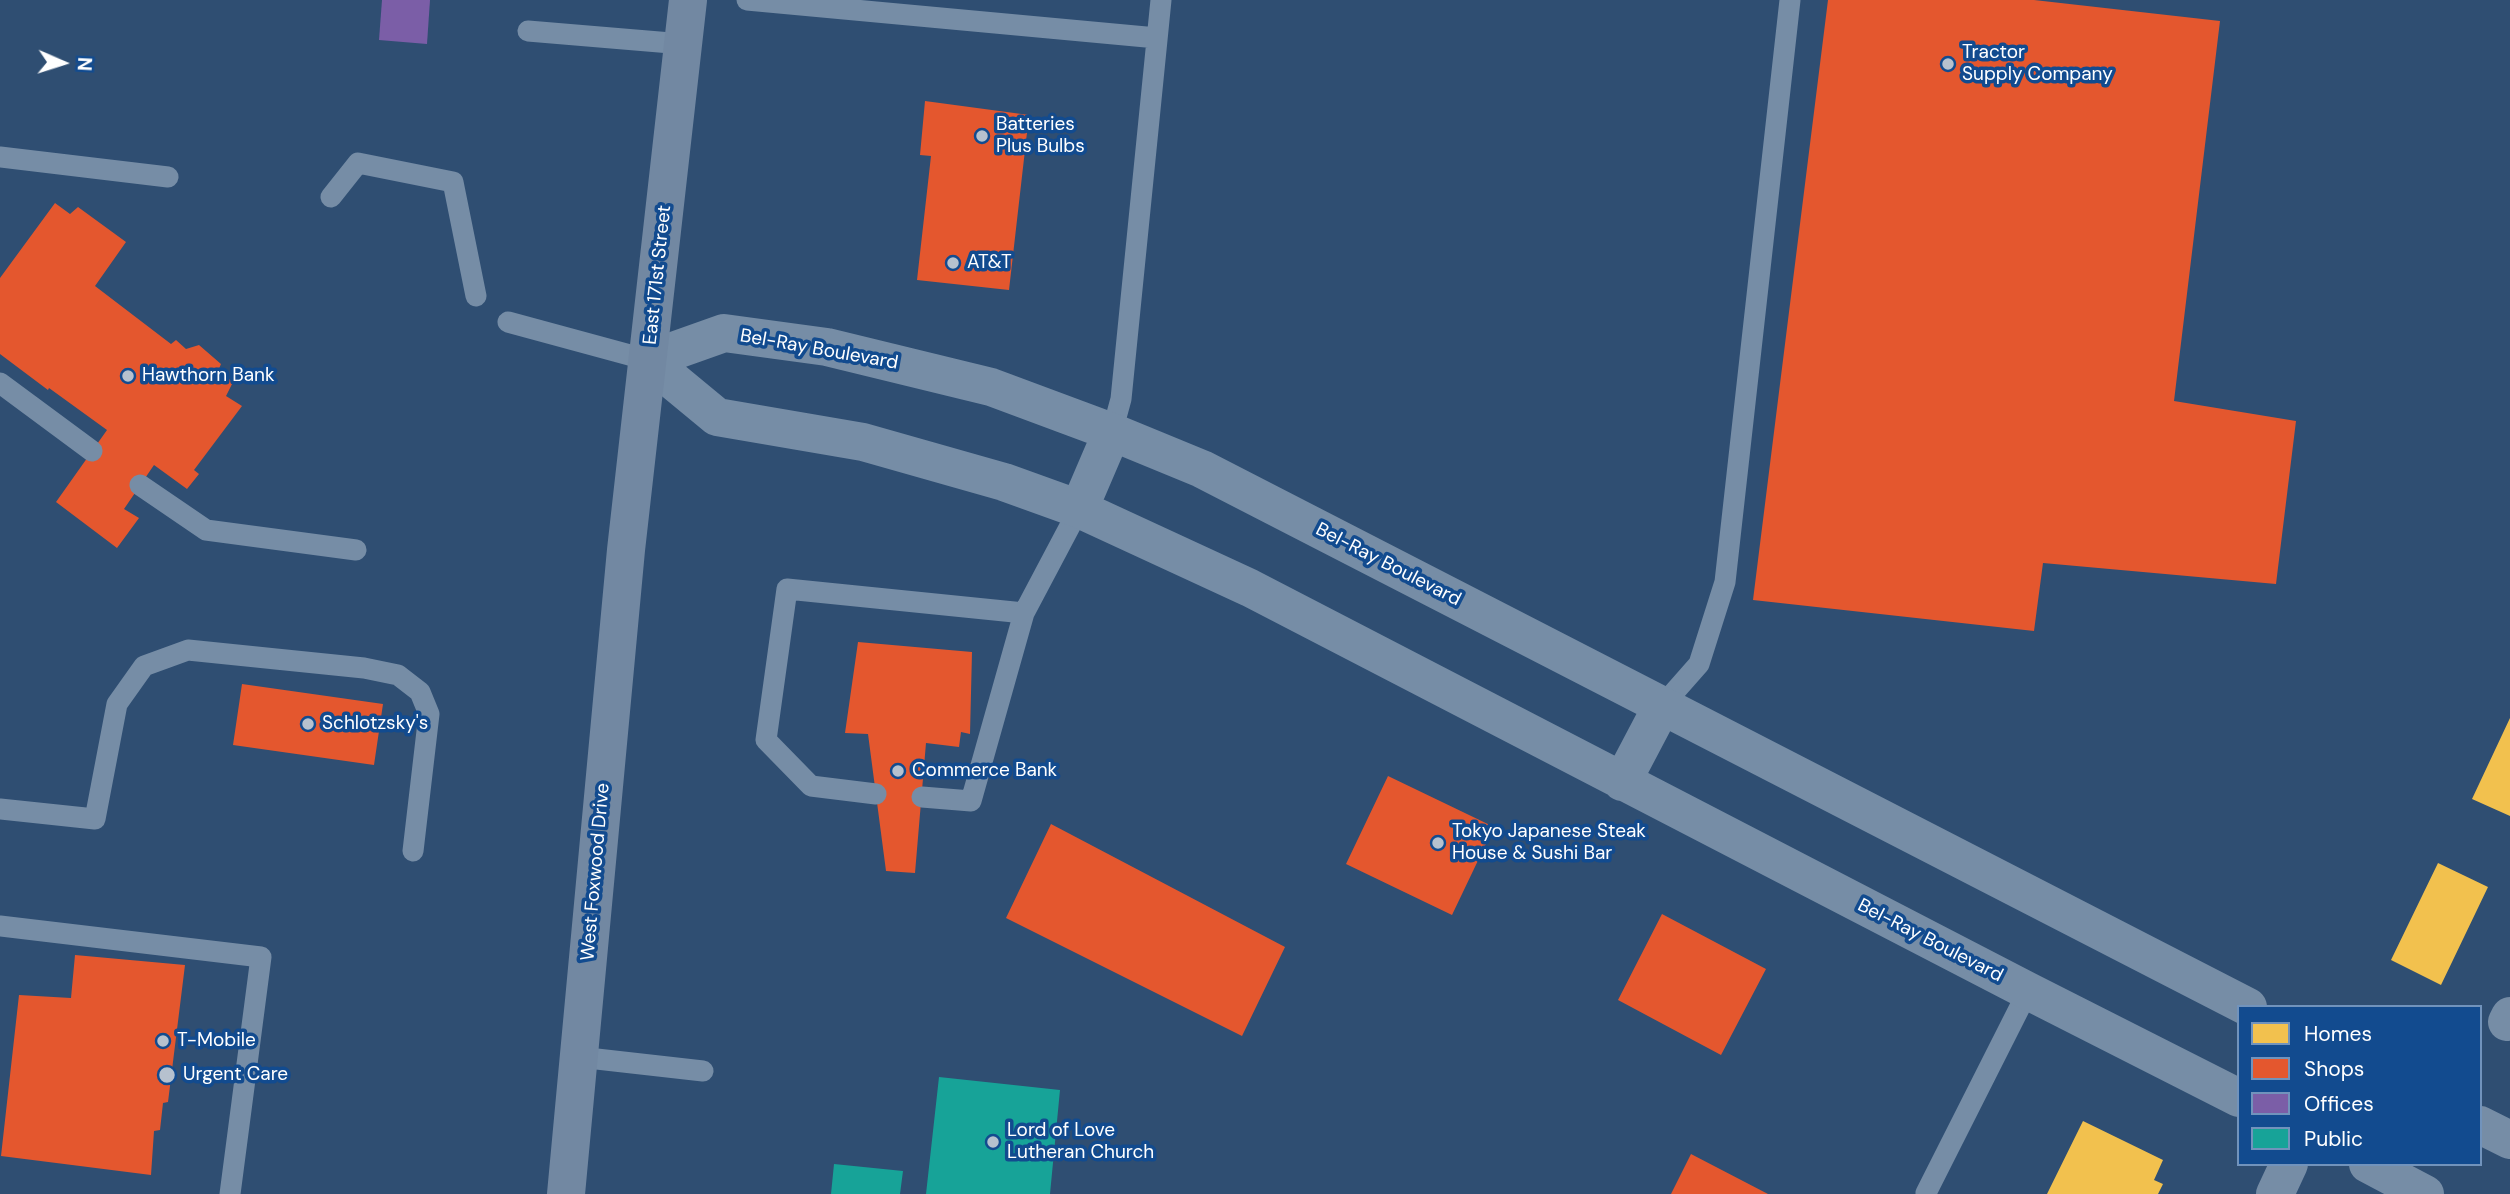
<!DOCTYPE html>
<html>
<head>
<meta charset="utf-8">
<style>
	body { margin:0 }
	#map { position:relative; width:2510px; height:1194px; overflow:hidden; background:#2f4e72; font-family:"DM Sans",sans-serif }
	canvas { display:block }
	.legend { position:absolute; left:2237px; top:1005px; width:245px; height:161px; box-sizing:border-box; background:#124b8f; border:2px solid #7193bc; margin:0; padding:9px 12px; list-style:none; font-size:21px; color:#fff }
	.legend li { display:flex; align-items:center; gap:14px; height:35px }
	.legend b { width:35px; border:2px solid #7193bc }
	.north { position:absolute; left:28px; top:28px; width:70px; height:70px; -webkit-text-stroke:5px #124b8f; paint-order:stroke; rotate:93deg; font-size:19px; font-weight:700; line-height:28px; text-align:center; color:#fff }
	.north::after { content:''; display:block; margin:auto; width:24px; height:32px; background:#fff; clip-path:polygon(50% 0,100% 100%,50% 72%,0 100%) }
</style>
</head>
<body>
<div id="map">
<canvas width="2510" height="1194"></canvas>
<ul class="legend">
<li><b style="height:19px;background:#f2c14e"></b>Homes</li>
<li><b style="height:19px;background:#e4572e"></b>Shops</li>
<li><b style="height:19px;background:#7b5ea7"></b>Offices</li>
<li><b style="height:19px;background:#17a398"></b>Public</li>
</ul>
<div class="north">N</div>
</div>
<script>
const g = document.querySelector('canvas').getContext('2d');
g.lineJoin = 'round';
function fill(path, color) { g.fillStyle = color; g.fill(path, 'evenodd'); }
const toPath = rows => new Path2D(rows.map(r => 'M' + r).join(''));
function stroke(path, color, width, dash) { g.strokeStyle = color; g.lineWidth = width; g.lineCap = dash ? 'butt' : 'round'; g.setLineDash(dash || []); g.stroke(path); }
function write(font, color, halo, rows, align = 'center') {
  g.font = font + ' "DM Sans",sans-serif'; g.lineWidth = 7; g.setLineDash([]); g.textBaseline = 'middle'; g.strokeStyle = halo; g.fillStyle = color; for (const [text, x, y, turn = 0] of rows) {
    g.save(); g.translate(x, y); g.rotate((+turn || 0) * Math.PI / 180); g.textAlign = isNaN(turn) ? turn : align; if (halo) g.strokeText(text, 0, 0); g.fillText(text, 0, 0); g.restore();
  }
}
fill(toPath([
	[2510,718,2510,816,2472,799],
	[2438,863,2488,887,2441,985,2391,960],
	[2083,1121,2163,1160,2154,1180,2163,1184,2158,1194,2047,1194]
]), '#f2c14e');
fill(toPath([
	[1828,0,2034,0,2220,21,2174,401,2296,421,2276,584,2043,563,2034,631,1753,600],
	[925,101,1029,115,1009,290,917,280,931,156,920,155],
	[55,203,70,214,78,207,126,242,95,286,171,344,176,340,186,349,199,345,221,364,218,371,233,382,226,396,242,406,194,470,199,474,187,489,154,465,124,509,139,518,117,548,56,502,107,430,49,388,48,390,0,354,0,278],
	[858,642,972,652,970,734,961,732,959,747,926,743,915,873,886,871,868,734,845,733],
	[242,684,383,704,374,765,233,745],
	[1388,776,1494,827,1452,915,1346,864],
	[1051,824,1285,947,1242,1036,1006,918],
	[1662,914,1766,969,1721,1055,1618,1000],
	[75,955,185,965,168,1102,163,1103,160,1130,154,1131,151,1175,1,1156,19,995,71,998],
	[1691,1154,1768,1194,1671,1194]
]), '#e4572e');
fill(toPath([
	[382,0,430,0,427,44,379,40]
]), '#7b5ea7');
fill(toPath([
	[939,1077,1060,1090,1050,1194,926,1194],
	[834,1164,903,1171,900,1194,831,1194]
]), '#17a398');
stroke(toPath([
	[747,0,1157,38],
	[528,31,683,44],
	[0,157,168,177],
	[331,197,358,163,453,182,476,296],
	[508,322,648,360],
	[0,383,92,451],
	[1112,432,1121,399,1161,0],
	[140,485,206,530,356,550],
	[1662,706,1699,664,1725,582,1790,0],
	[876,794,811,786,766,740,787,589,1024,613,1079,509],
	[922,797,971,801,1024,613],
	[0,809,95,819,117,704,144,666,188,650,364,668,398,675,420,692,429,714,413,851],
	[0,926,261,957,230,1194],
	[579,1057,703,1071],
	[1926,1193,2028,991]
]), '#768da6', 21);
stroke(toPath([
	[648,360,717,417,863,442,1004,482,1079,509,1250,588,2028,991,2239,1098],
	[648,360,724,333,827,347,991,387,1112,432,1202,469,2248,1007],
	[1079,509,1112,432],
	[1622,782,1662,706],
	[2507,1022,2510,1016],
	[2480,1125,2510,1140],
	[2368,1164,2425,1194],
	[2275,1194,2289,1164]
]), '#768da6', 38);
stroke(toPath([
	[566,1194,626,550,688,0]
]), '#7288a2', 38);
for (const [x, y, r, color] of [
	[1948,64,7,"#b6c1ce"],
	[982,136,7,"#b6c1ce"],
	[953,263,7,"#b6c1ce"],
	[128,376,7,"#b6c1ce"],
	[308,724,7,"#b6c1ce"],
	[898,771,7,"#b6c1ce"],
	[1438,843,7,"#b6c1ce"],
	[163,1041,7,"#b6c1ce"],
	[167,1075,9,"#b6c1ce"],
	[993,1142,7,"#b6c1ce"]
]) { const dot = new Path2D(); dot.arc(x, y, r, 0, 2 * Math.PI); g.fillStyle = color; g.fill(dot); stroke(dot, '#124b8f', 2.5); }
write('19px', '#fff', '#124b8f', [
	["Tractor",1962,53],
	["Supply Company",1962,75],
	["Batteries",996,125],
	["Plus Bulbs",996,147],
	["AT&T",967,263],
	["Hawthorn Bank",142,376],
	["Schlotzsky's",322,724],
	["Commerce Bank",912,771],
	["Tokyo Japanese Steak",1452,832],
	["House & Sushi Bar",1452,854],
	["T-Mobile",177,1041],
	["Urgent Care",183,1075],
	["Lord of Love",1007,1131],
	["Lutheran Church",1007,1153]
], 'left');
write('19px', '#fff', '#124b8f', [
	["East 171st Street",658,275,-84],
	["Bel-Ray Boulevard",819,350,10],
	["Bel-Ray Boulevard",1388,565,27],
	["West Foxwood Drive",596,872,-85],
	["Bel-Ray Boulevard",1930,941,27]
]);
</script>
</body>
</html>
